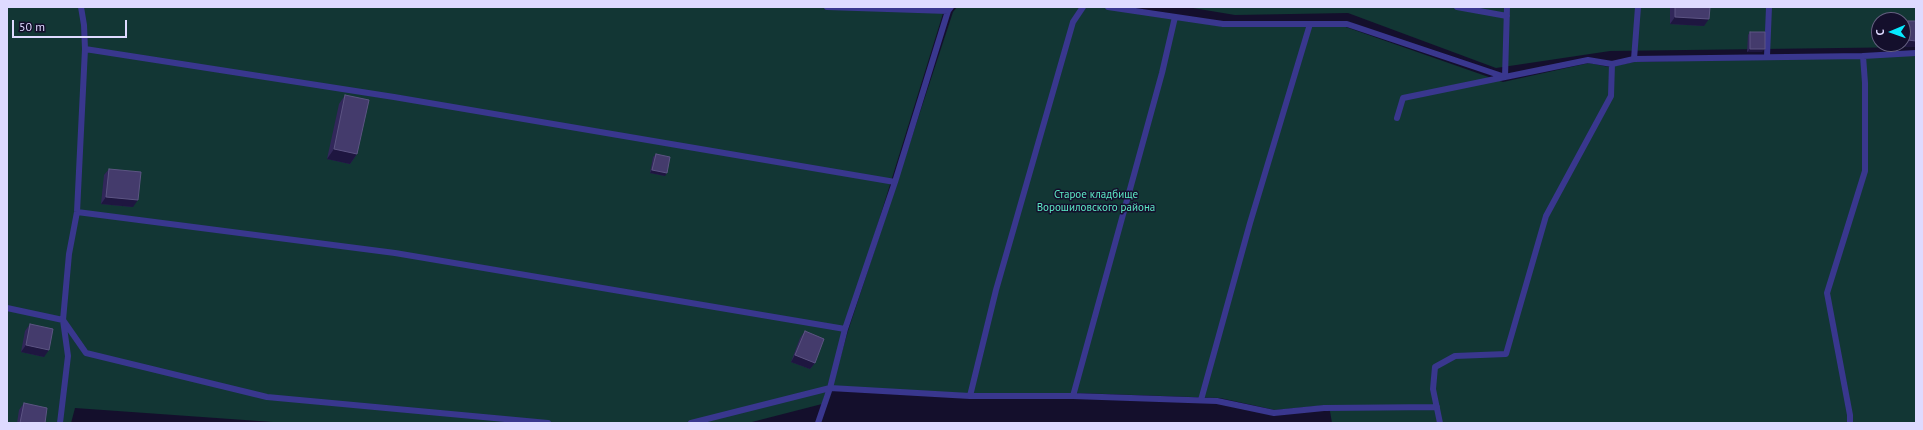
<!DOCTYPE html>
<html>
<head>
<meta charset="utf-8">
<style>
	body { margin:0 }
	#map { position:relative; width:1923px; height:430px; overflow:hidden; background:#140f2c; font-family:"PT Sans",sans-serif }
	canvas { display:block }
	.frame { position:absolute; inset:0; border:8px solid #dedaff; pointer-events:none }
	.north { position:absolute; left:1871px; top:12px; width:40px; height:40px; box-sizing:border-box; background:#140f2c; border:1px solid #656080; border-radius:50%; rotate:268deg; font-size:11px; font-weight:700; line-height:16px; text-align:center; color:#dedaff }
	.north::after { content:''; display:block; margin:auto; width:14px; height:18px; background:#06e9ff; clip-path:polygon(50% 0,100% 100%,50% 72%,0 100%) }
	.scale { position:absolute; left:12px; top:20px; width:115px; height:18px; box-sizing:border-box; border:2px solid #dedaff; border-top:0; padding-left:5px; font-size:12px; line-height:14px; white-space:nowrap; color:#dedaff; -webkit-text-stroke:3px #140f2c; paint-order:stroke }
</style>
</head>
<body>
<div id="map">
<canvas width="1923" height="430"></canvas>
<div class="frame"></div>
<div class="north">С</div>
<div class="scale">50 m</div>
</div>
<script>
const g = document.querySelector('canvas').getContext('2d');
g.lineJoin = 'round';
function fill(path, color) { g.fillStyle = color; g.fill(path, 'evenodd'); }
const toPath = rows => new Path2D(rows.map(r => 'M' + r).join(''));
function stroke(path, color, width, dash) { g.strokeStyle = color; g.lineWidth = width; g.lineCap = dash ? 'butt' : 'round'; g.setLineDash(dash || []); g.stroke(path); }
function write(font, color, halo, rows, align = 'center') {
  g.font = font + ' "PT Sans",sans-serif'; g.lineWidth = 3; g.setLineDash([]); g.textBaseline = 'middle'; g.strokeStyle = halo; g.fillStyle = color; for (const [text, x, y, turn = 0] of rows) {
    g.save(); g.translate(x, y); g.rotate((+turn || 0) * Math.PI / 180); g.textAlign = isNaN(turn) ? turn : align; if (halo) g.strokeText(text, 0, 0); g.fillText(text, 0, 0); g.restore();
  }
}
fill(toPath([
	[7,7,945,7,822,404,748,423,287,423,75,408,71,423,7,423],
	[957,7,1099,7,1226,27,1343,26,1503,82,1589,63,1609,67,1634,62,1916,55,1916,423,1332,423,1329,405,1275,410,1220,398,1076,393,974,394,832,386,848,331,953,12],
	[1187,7,1916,7,1916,47,1610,51,1496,68,1348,13,1235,15],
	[1879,20,1903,20,1903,44,1879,44]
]), '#123634');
stroke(toPath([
	[827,7,948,11],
	[1108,7,1223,24,1347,24,1505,77,1403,98,1397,118],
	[1457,7,1507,16],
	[1507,7,1505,77,1588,60,1612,64,1634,59,1863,56,1916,53],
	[85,49,394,97,895,182],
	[1767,56,1769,7],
	[1634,59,1638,7],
	[77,212,395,253,845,329],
	[7,308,63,320,86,353,267,397,548,423],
	[970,396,996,290,1073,22,1083,7],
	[1073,396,1162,73,1175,17],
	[1201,400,1250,223,1310,24],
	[60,423,68,356,63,320,69,254,77,212,85,49,84,25,81,7],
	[691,423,830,388,970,396,1073,396,1217,401,1274,413,1324,408,1437,407],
	[818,423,830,388,845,329,895,182,948,11,951,7],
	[1440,423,1433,389,1435,367,1455,356,1506,354,1546,216,1611,96,1612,64],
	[1850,423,1850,415,1827,293,1865,171,1865,83,1863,56]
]), '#39378e', 6);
fill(toPath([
	[1670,7,1710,7,1704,26,1670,24],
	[1908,21,1916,47,1903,47,1904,28],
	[1750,32,1762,52,1747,52,1748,35],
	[345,95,357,154,350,164,327,159,339,104],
	[656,154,665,176,650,173,653,157],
	[109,169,133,207,101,204,104,175],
	[30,324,44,357,21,352,25,331],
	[805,331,815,363,810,369,791,362,800,338],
	[24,403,45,423,17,423,19,410]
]), '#31275a');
fill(toPath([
	[1675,17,1709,19,1704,26,1670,24],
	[1908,40,1916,41,1916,47,1903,47],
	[1750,49,1765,49,1762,52,1747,52],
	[334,149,357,154,350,164,327,159],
	[652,170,667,173,665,176,650,173],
	[106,197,138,200,133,207,101,204],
	[26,345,49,350,44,357,21,352],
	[795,355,815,363,810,369,791,362]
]), '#1e1640');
const building = toPath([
	[1675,7,1710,7,1709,19,1675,17,1675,7],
	[1908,21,1916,21,1916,41,1908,40,1908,21],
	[1750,32,1765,32,1765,49,1750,49,1750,32],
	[345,95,369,100,357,154,334,149,345,95],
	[656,154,670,157,667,173,652,170,656,154],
	[109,169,141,172,138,200,106,197,109,169],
	[30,324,53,329,49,350,26,345,30,324],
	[805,331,824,339,815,363,795,355,805,331],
	[24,403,47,408,45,423,20,423,24,403]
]);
fill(building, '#443b6c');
stroke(building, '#5c5483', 1);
write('11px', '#5ce9c4', '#140f2c', [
	["Старое кладбище",1096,195],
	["Ворошиловского района",1096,208]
]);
</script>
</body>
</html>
